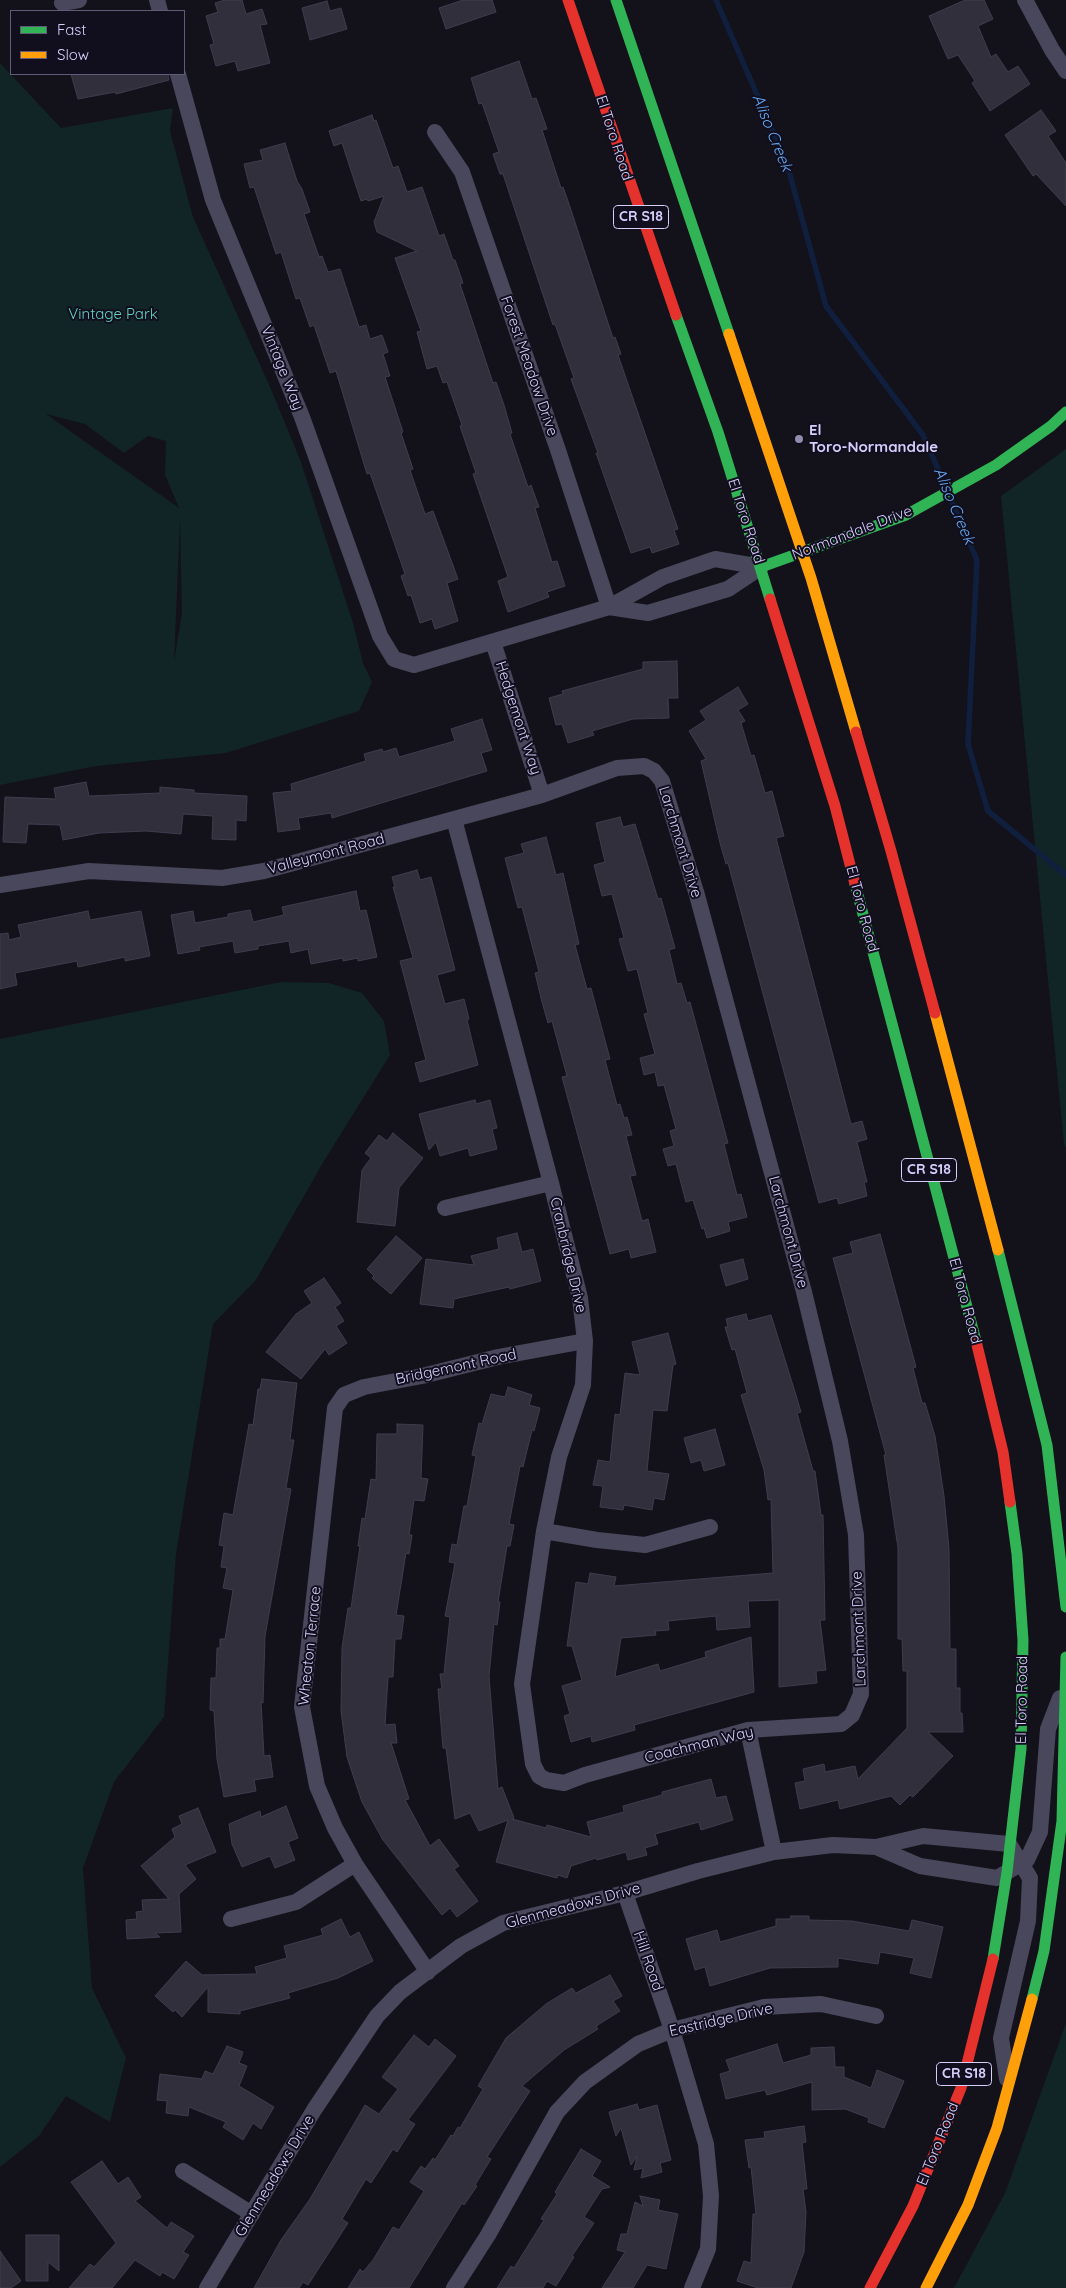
<!DOCTYPE html>
<html>
<head>
<meta charset="utf-8">
<style>
	body { margin:0 }
	#map { position:relative; width:1066px; height:2288px; overflow:hidden; background:#13121a; font-family:Quicksand,sans-serif }
	canvas { display:block }
	.legend { position:absolute; left:10px; top:10px; width:175px; height:65px; box-sizing:border-box; background:#110e1e; border:1px solid #605b76; margin:0; padding:6px 9px; list-style:none; font-size:15px; color:#d6cefb }
	.legend li { display:flex; align-items:center; gap:10px; height:25px }
	.legend b { width:25px; border:1px solid #605b76 }
</style>
</head>
<body>
<div id="map">
<canvas width="1066" height="2288"></canvas>
<ul class="legend">
<li><b style="height:6px;background:#30b455"></b>Fast</li>
<li><b style="height:6px;background:#ff9f0a"></b>Slow</li>
</ul>
</div>
<script>
const g = document.querySelector('canvas').getContext('2d');
g.lineJoin = 'round';
function fill(path, color) { g.fillStyle = color; g.fill(path, 'evenodd'); }
const toPath = rows => new Path2D(rows.map(r => 'M' + r).join(''));
function stroke(path, color, width, dash) { g.strokeStyle = color; g.lineWidth = width; g.lineCap = dash ? 'butt' : 'round'; g.setLineDash(dash || []); g.stroke(path); }
function write(font, color, halo, rows, align = 'center') {
  g.font = font + ' Quicksand,sans-serif'; g.lineWidth = 4; g.setLineDash([]); g.textBaseline = 'middle'; g.strokeStyle = halo; g.fillStyle = color; for (const [text, x, y, turn = 0] of rows) {
    g.save(); g.translate(x, y); g.rotate((+turn || 0) * Math.PI / 180); g.textAlign = isNaN(turn) ? turn : align; if (halo) g.strokeText(text, 0, 0); g.fillText(text, 0, 0); g.restore();
  }
}
fill(toPath([
	[0,63,61,128,173,108,170,131,193,217,271,389,301,462,354,626,363,663,372,682,359,711,226,753,96,766,0,785],
	[46,414,85,424,124,453,148,436,166,441,165,475,179,508],
	[180,520,182,613,174,662],
	[1066,449,1066,1148,1064,1144,1001,496],
	[281,982,329,983,362,993,384,1021,390,1055,324,1161,256,1280,213,1324,176,1554,164,1717,114,1782,83,1868,92,1988,126,2058,110,2122,66,2096,39,2136,0,2167,0,1039],
	[1066,2023,1066,2288,954,2288,1005,2193]
]), '#112426');
stroke(toPath([
	[716,0,787,164,826,306,923,435,946,487],
	[949,495,977,560,968,744,988,811,1066,875]
]), '#101f3d', 5.5);
const building = toPath([
	[225,0,242,0,246,14,262,9,267,24,260,25,270,63,238,71,235,61,216,66,210,45,214,44,206,16,218,12,215,3,225,0],
	[463,0,492,0,496,12,446,29,439,8,463,0],
	[965,0,984,0,993,19,978,26,991,57,996,54,1008,72,1018,66,1030,84,990,111,972,83,975,81,958,55,948,59,929,16,965,0],
	[327,1,330,11,341,8,347,29,310,40,302,8,327,1],
	[519,61,532,99,536,98,547,129,542,130,561,188,563,187,569,204,613,338,615,337,621,354,618,355,678,529,674,530,679,544,652,553,650,547,631,553,596,453,598,453,571,379,574,378,555,324,553,325,503,174,500,174,493,154,499,152,482,103,479,104,471,78,519,61],
	[71,74,168,74,169,80,116,94,115,92,78,99,71,74],
	[1041,110,1056,131,1048,136,1066,163,1066,206,1036,174,1033,176,1005,135,1041,110],
	[372,115,374,121,376,120,393,168,398,166,407,192,422,187,439,236,444,234,453,260,455,260,463,283,460,284,493,383,496,382,504,405,512,433,510,434,528,487,531,485,539,507,535,508,552,562,557,561,565,586,547,592,549,597,508,612,498,581,508,577,473,474,476,473,460,426,462,425,447,382,443,383,437,366,427,369,417,332,421,331,395,258,417,251,377,232,374,222,384,196,368,201,367,199,361,201,342,143,334,146,329,131,372,115],
	[285,143,297,181,302,189,310,212,304,214,319,257,322,256,328,272,340,269,359,327,366,325,370,339,382,335,388,352,383,354,390,376,385,377,403,432,401,433,413,469,410,470,425,514,433,511,458,579,447,583,458,621,435,629,432,619,420,623,411,595,408,596,401,576,405,574,370,473,367,474,336,371,330,373,314,325,310,327,300,298,296,299,281,252,276,254,254,187,250,188,244,164,263,160,260,150,285,143],
	[677,661,678,698,668,698,669,718,633,719,592,731,594,735,568,743,562,724,556,725,549,698,563,694,562,691,643,669,643,662,677,661],
	[738,687,748,704,738,710,745,721,741,723,751,756,754,755,765,793,772,791,784,836,776,838,851,1124,862,1121,867,1139,857,1142,867,1182,864,1182,867,1196,839,1204,837,1198,819,1203,728,863,726,864,720,843,701,761,706,759,689,731,706,720,700,711,738,687],
	[482,719,492,750,481,753,487,771,332,818,331,813,298,818,300,829,278,832,273,793,292,791,291,784,366,761,364,754,382,749,383,752,396,748,399,757,455,741,451,729,482,719],
	[86,782,89,796,160,793,160,787,194,790,194,793,247,796,246,821,236,820,236,840,212,839,213,816,183,814,181,834,146,831,99,833,63,840,60,825,28,824,26,843,3,842,5,797,56,799,54,788,86,782],
	[620,817,623,827,635,824,658,899,661,898,675,948,669,950,677,984,681,983,687,1003,690,1002,728,1143,724,1144,737,1195,741,1194,747,1217,728,1222,730,1231,707,1238,704,1228,702,1229,693,1200,686,1202,676,1164,668,1166,663,1149,674,1146,670,1131,676,1129,664,1085,658,1086,655,1072,644,1075,640,1058,655,1054,644,1014,648,1013,637,969,628,971,619,939,624,938,612,894,602,896,594,865,605,862,596,823,620,817],
	[546,837,556,875,563,873,579,944,575,945,587,989,591,988,610,1059,605,1060,617,1105,620,1104,624,1118,627,1117,632,1135,626,1136,636,1175,630,1176,642,1221,648,1219,656,1252,631,1258,629,1249,610,1254,562,1077,567,1076,552,1021,548,1023,542,1002,535,973,539,972,522,907,518,908,505,858,524,853,521,844,546,837],
	[417,870,420,880,431,877,455,970,437,975,445,1004,464,999,469,1019,467,1020,478,1065,420,1082,415,1063,426,1060,400,961,413,958,393,887,395,887,392,877,417,870],
	[356,891,360,911,366,910,377,957,358,961,358,958,343,961,343,958,311,964,308,949,291,953,289,941,258,946,258,949,235,953,233,941,199,947,200,950,178,954,171,915,193,911,195,923,228,917,228,914,250,910,253,922,284,915,282,907,356,891],
	[88,911,90,920,141,911,150,956,125,961,125,957,78,967,77,961,15,973,17,985,0,989,0,934,8,933,9,940,21,937,18,925,88,911],
	[475,1100,476,1104,490,1100,497,1128,492,1129,497,1149,470,1156,468,1148,440,1156,436,1142,429,1150,419,1114,475,1100],
	[393,1133,423,1158,399,1188,395,1226,357,1222,362,1170,371,1158,365,1153,379,1135,387,1141,393,1133],
	[517,1233,522,1252,533,1249,541,1281,510,1289,509,1287,454,1299,453,1308,420,1304,426,1259,474,1265,471,1256,499,1249,497,1238,517,1233],
	[880,1234,916,1367,913,1368,922,1403,925,1403,935,1436,944,1496,949,1549,950,1649,956,1649,956,1688,960,1688,960,1713,962,1713,963,1732,928,1732,953,1756,913,1797,910,1795,900,1805,891,1796,840,1809,838,1800,800,1809,795,1783,805,1781,803,1769,824,1764,825,1772,855,1766,858,1779,907,1728,907,1671,903,1671,902,1639,898,1639,898,1548,884,1455,886,1455,833,1258,853,1253,850,1242,880,1234],
	[396,1236,422,1258,391,1294,372,1278,374,1276,367,1269,396,1236],
	[743,1259,748,1279,726,1286,720,1265,743,1259],
	[324,1278,341,1303,335,1307,344,1321,336,1326,347,1343,329,1355,325,1349,301,1379,266,1352,296,1314,312,1303,304,1291,324,1278],
	[746,1314,748,1321,771,1315,795,1392,801,1412,797,1413,813,1471,815,1471,821,1515,823,1515,825,1620,820,1620,826,1670,816,1671,817,1683,779,1687,779,1600,748,1601,750,1627,717,1630,716,1616,668,1621,669,1630,655,1631,656,1635,621,1638,615,1677,658,1664,660,1671,706,1657,705,1652,751,1637,754,1692,634,1725,635,1730,592,1742,591,1736,571,1742,564,1716,570,1714,562,1686,582,1680,572,1646,567,1646,576,1582,588,1584,590,1573,616,1577,614,1586,773,1573,771,1499,768,1500,764,1470,741,1395,747,1393,735,1349,732,1350,725,1327,728,1327,726,1319,746,1314],
	[668,1333,676,1364,673,1365,667,1411,653,1410,647,1471,669,1474,664,1500,654,1498,652,1510,624,1505,623,1510,600,1507,603,1486,593,1485,598,1460,610,1462,615,1414,620,1415,625,1373,640,1375,632,1342,668,1333],
	[262,1379,297,1383,290,1440,294,1440,286,1488,291,1489,265,1636,263,1703,261,1702,264,1756,270,1755,273,1777,254,1780,256,1791,224,1797,217,1759,214,1711,210,1710,211,1678,216,1678,217,1648,220,1648,220,1639,225,1639,233,1590,223,1588,227,1568,221,1567,224,1546,219,1545,224,1513,233,1515,249,1424,253,1425,258,1389,260,1389,262,1379],
	[508,1387,532,1395,529,1405,540,1408,534,1431,532,1430,523,1467,520,1466,509,1524,514,1525,510,1546,507,1546,498,1602,500,1602,497,1625,494,1624,489,1676,498,1789,502,1787,514,1818,512,1819,546,1828,547,1825,591,1837,587,1822,624,1812,623,1806,662,1795,662,1792,711,1779,716,1798,726,1796,733,1820,701,1830,699,1822,655,1834,658,1844,645,1848,647,1855,628,1860,626,1852,597,1860,596,1858,571,1866,567,1878,558,1875,557,1878,496,1862,508,1820,479,1831,470,1813,455,1819,446,1748,443,1748,438,1689,442,1689,440,1674,444,1674,450,1617,445,1616,455,1563,449,1562,452,1544,457,1545,464,1506,467,1506,476,1456,472,1455,479,1423,482,1424,491,1394,505,1397,508,1387],
	[397,1424,423,1425,421,1478,428,1479,424,1501,414,1500,409,1535,412,1535,409,1554,406,1553,396,1615,404,1616,401,1639,395,1639,393,1677,388,1677,385,1725,395,1724,397,1743,391,1743,409,1799,405,1800,430,1846,439,1839,459,1866,454,1869,478,1901,457,1917,450,1908,442,1915,383,1840,362,1802,347,1757,341,1711,342,1648,348,1608,351,1608,360,1546,358,1546,362,1518,365,1519,371,1479,376,1480,377,1434,397,1434,397,1424],
	[715,1429,725,1465,704,1471,701,1460,691,1463,684,1438,715,1429],
	[286,1806,298,1838,288,1842,295,1860,275,1868,270,1856,242,1867,232,1844,229,1824,260,1811,261,1817,286,1806],
	[198,1808,216,1852,185,1865,196,1879,179,1894,181,1932,155,1933,160,1937,127,1939,126,1920,137,1919,136,1912,143,1911,142,1900,169,1899,141,1866,175,1837,172,1829,182,1824,179,1816,198,1808],
	[791,1916,809,1916,809,1920,852,1921,909,1931,912,1920,943,1927,931,1978,910,1973,914,1958,880,1952,878,1964,838,1958,838,1967,770,1968,710,1986,705,1967,695,1970,686,1939,717,1930,720,1942,776,1926,776,1919,790,1919,791,1916],
	[341,1919,350,1937,359,1932,373,1961,338,1978,288,1993,290,1998,240,2011,240,2014,208,2012,208,1987,182,2017,175,2010,173,2012,155,1996,186,1961,202,1975,257,1974,255,1967,287,1958,284,1946,323,1935,321,1929,341,1919],
	[610,1975,622,1996,613,2001,620,2011,596,2026,598,2029,564,2050,522,2086,530,2091,487,2157,491,2159,475,2185,477,2186,464,2205,462,2203,409,2288,348,2288,360,2269,363,2272,373,2260,393,2227,399,2230,424,2191,410,2182,421,2166,425,2169,433,2158,435,2160,451,2135,453,2136,458,2127,460,2128,483,2089,478,2086,506,2038,546,2004,572,1988,576,1993,610,1975],
	[414,2035,429,2047,435,2039,456,2056,408,2120,415,2124,397,2152,393,2149,371,2183,366,2179,342,2219,348,2223,308,2285,303,2282,299,2288,254,2288,281,2240,310,2199,365,2105,379,2114,398,2089,382,2077,414,2035],
	[777,2044,783,2063,811,2055,811,2048,834,2047,835,2067,844,2067,844,2077,871,2088,877,2070,904,2081,884,2128,868,2122,869,2118,845,2109,812,2110,812,2082,767,2095,765,2090,726,2099,720,2074,730,2071,726,2060,777,2044],
	[227,2046,243,2052,239,2063,247,2066,239,2086,274,2107,261,2129,253,2123,243,2140,223,2127,226,2122,189,2107,188,2116,166,2113,167,2101,157,2100,160,2074,202,2079,205,2071,213,2074,227,2046],
	[637,2104,639,2110,657,2105,671,2160,660,2163,662,2172,641,2178,643,2168,634,2170,637,2156,631,2165,621,2128,616,2136,609,2112,637,2104],
	[804,2126,806,2142,802,2143,807,2189,803,2189,806,2212,804,2252,791,2288,758,2288,737,2281,744,2261,751,2263,753,2214,756,2214,751,2167,749,2168,745,2140,765,2138,764,2132,804,2126],
	[581,2149,601,2161,592,2176,610,2187,602,2189,584,2217,594,2223,572,2256,574,2257,556,2286,547,2281,543,2288,497,2288,511,2266,514,2268,544,2220,541,2219,557,2194,555,2192,581,2149],
	[102,2161,118,2184,128,2177,141,2197,135,2201,167,2228,171,2222,194,2236,183,2252,189,2255,174,2279,162,2272,160,2276,135,2260,112,2288,69,2288,90,2264,94,2267,116,2243,71,2182,102,2161],
	[640,2196,660,2200,658,2210,678,2214,666,2269,647,2265,633,2288,602,2288,625,2252,617,2250,621,2234,627,2234,635,2202,643,2206,640,2196],
	[26,2235,59,2235,59,2271,48,2262,48,2281,26,2281,26,2235],
	[0,2251,21,2281,11,2288,0,2288,0,2251]
]);
fill(building, '#322f3d');
stroke(building, '#403c4d', 1);
stroke(toPath([
	[157,0,160,11],
	[1025,0,1052,50,1066,71],
	[62,3,79,0],
	[178,74,213,200,302,417,380,636,394,659,414,665,609,607,663,577,715,559,761,567],
	[435,132,462,172,558,450,609,607],
	[609,607,648,613,728,589,761,567],
	[493,642,542,795],
	[0,885,89,871,222,878,264,871,542,795,617,768,644,766,654,771,662,781,697,895,804,1292,840,1441,856,1535,861,1694,852,1715,841,1724,748,1730,585,1775,564,1783,546,1780,539,1776,533,1764,522,1684,544,1531,559,1457,583,1385,585,1341,580,1298,551,1183,454,819],
	[445,1208,551,1183],
	[544,1531,597,1540,645,1545,710,1527],
	[748,1730,774,1852],
	[876,1847,920,1866,997,1878,1027,1860,1040,1832,1048,1729,1060,1698],
	[625,1893,672,2030,706,2144,711,2196,708,2249,692,2288],
	[231,1919,296,1902,355,1864],
	[428,1972,355,1864,335,1828,317,1786,302,1707,335,1408,344,1395,364,1387,422,1376,498,1357,585,1341],
	[183,2171,252,2214],
	[207,2288,314,2110,377,2016,400,1992,461,1946,503,1923,625,1893,698,1871,774,1852,833,1845,876,1847,923,1836,1009,1844,1030,1878,1028,1921,1001,2038,1007,2079],
	[454,2288,488,2235,557,2112,585,2082,638,2044,672,2030,764,2007,821,2004,876,2016]
]), '#49475b', 16);
stroke(toPath([
	[616,0,729,334],
	[676,315,718,432,770,599],
	[761,567,906,515,996,465,1051,426,1066,412],
	[855,884,976,1341],
	[998,1250,1047,1445,1066,1607],
	[993,1959,1007,1872,1021,1749,1023,1640,1017,1554,1010,1502],
	[1032,1999,1044,1951,1062,1821,1066,1657]
]), '#30b455', 11);
stroke(toPath([
	[729,334,811,578,856,732],
	[935,1013,998,1250],
	[926,2288,968,2205,997,2128,1032,1999]
]), '#ff9f0a', 11);
stroke(toPath([
	[568,0,676,315],
	[770,599,835,806,855,884],
	[856,732,891,851,935,1013],
	[976,1341,1003,1452,1010,1502],
	[870,2288,913,2206,961,2088,993,1959]
]), '#e5322d', 11);
for (const [x, y, r, color] of [
	[799,439,5,"#928cac"]
]) { const dot = new Path2D(); dot.arc(x, y, r, 0, 2 * Math.PI); g.fillStyle = color; g.fill(dot); stroke(dot, '#110e1e', 2); }
for (const [x, y, w] of [
	[641,217,55],
	[929,1170,55],
	[964,2074,55]
]) { const box = new Path2D(); box.roundRect(x - w / 2, y - 11.5, w, 23, 4); g.fillStyle = '#110e1e'; g.fill(box); stroke(box, '#d6cefb', 1); }
write('bold 14px', '#d6cefb', null, [
	["CR S18",641,217],
	["CR S18",929,1170],
	["CR S18",964,2074]
]);
write('15px', '#d6cefb', '#110e1e', [
	["El Toro Road",614,138,72],
	["Forest Meadow Drive",529,366,71],
	["Vintage Way",282,368,68],
	["El Toro Road",746,521,72],
	["Normandale Drive",852,533,-21],
	["Hedgemont Way",518,718,72],
	["Larchmont Drive",680,842,73],
	["Valleymont Road",326,854,-15],
	["El Toro Road",862,909,75],
	["Larchmont Drive",788,1232,75],
	["Cranbridge Drive",568,1255,77],
	["El Toro Road",965,1301,75],
	["Bridgemont Road",456,1367,-12],
	["Larchmont Drive",859,1629,-92],
	["Wheaton Terrace",310,1646,-84],
	["El Toro Road",1022,1700,-89],
	["Coachman Way",699,1745,-14],
	["Glenmeadows Drive",573,1906,-15],
	["Hill Road",648,1961,71],
	["Eastridge Drive",721,2020,-13],
	["El Toro Road",938,2144,-68],
	["Glenmeadows Drive",275,2176,-59]
]);
write('15px', '#60d5bf', '#110e1e', [
	["Vintage Park",113,314]
]);
write('bold 15px', '#d6cefb', '#110e1e', [
	["El",809,430],
	["Toro-Normandale",809,447]
], 'left');
write('italic 16px', '#64a9f4', '#110e1e', [
	["Aliso Creek",772,133,68],
	["Aliso Creek",954,506,67]
]);
</script>
</body>
</html>
